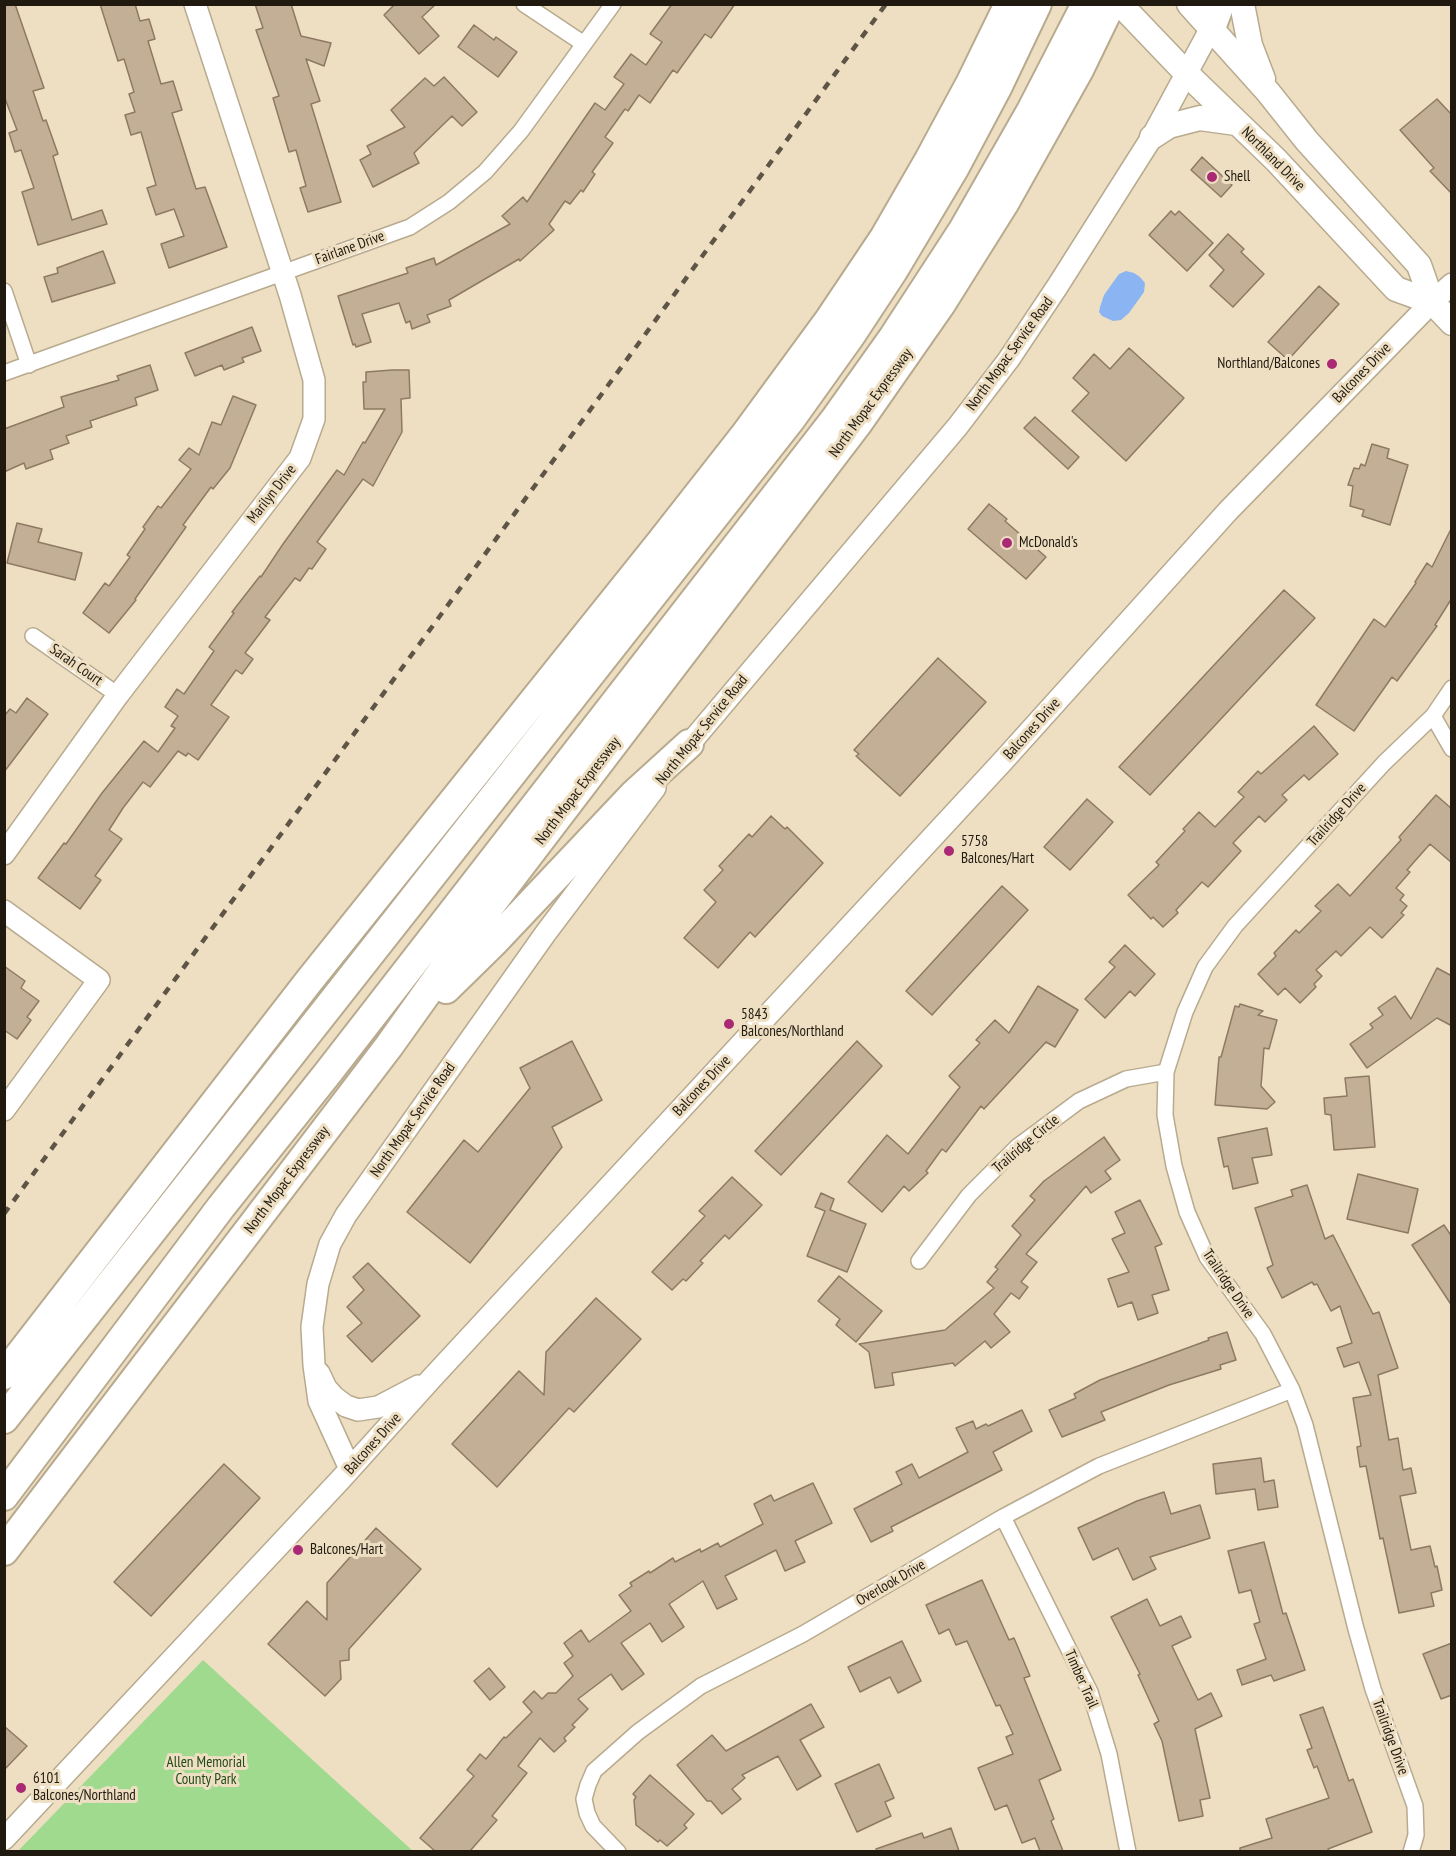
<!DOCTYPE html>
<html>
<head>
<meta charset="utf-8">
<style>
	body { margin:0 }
	#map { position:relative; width:1456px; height:1856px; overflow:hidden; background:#eedfc3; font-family:"PT Sans Narrow",sans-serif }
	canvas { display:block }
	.frame { position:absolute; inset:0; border:6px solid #1f190f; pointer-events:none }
</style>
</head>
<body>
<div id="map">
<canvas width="1456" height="1856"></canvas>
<div class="frame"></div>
</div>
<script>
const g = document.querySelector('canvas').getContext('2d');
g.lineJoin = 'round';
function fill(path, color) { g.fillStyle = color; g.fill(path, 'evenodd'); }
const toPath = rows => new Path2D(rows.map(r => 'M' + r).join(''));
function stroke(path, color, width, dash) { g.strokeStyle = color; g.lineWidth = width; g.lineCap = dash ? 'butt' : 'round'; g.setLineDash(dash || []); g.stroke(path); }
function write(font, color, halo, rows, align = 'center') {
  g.font = font + ' "PT Sans Narrow",sans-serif'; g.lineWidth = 6; g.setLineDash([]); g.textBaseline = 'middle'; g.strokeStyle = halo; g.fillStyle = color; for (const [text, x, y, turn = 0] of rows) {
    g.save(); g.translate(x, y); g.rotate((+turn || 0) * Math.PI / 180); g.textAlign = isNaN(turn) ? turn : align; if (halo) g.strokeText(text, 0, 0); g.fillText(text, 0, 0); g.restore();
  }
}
fill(toPath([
	[203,1660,339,1784,413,1851,18,1851]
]), '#9fda8f');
fill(toPath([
	[1126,271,1134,273,1140,277,1145,283,1144,292,1129,313,1121,320,1113,321,1102,316,1099,312,1100,307,1104,295,1119,274]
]), '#8ab4f2');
const building = toPath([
	[4,4,15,4,44,88,33,91,43,121,46,120,58,154,53,156,72,220,102,210,107,224,38,245,22,192,34,188,21,150,15,152,9,133,17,130,4,96,4,4],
	[100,4,135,4,140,21,149,19,155,39,148,41,161,84,173,81,182,110,172,113,196,189,205,187,227,247,169,268,161,244,184,236,174,209,156,215,147,188,156,185,141,132,131,135,125,115,135,112,129,94,134,92,124,59,118,61,100,4],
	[255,4,291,4,301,36,331,43,324,66,306,59,320,101,311,104,341,202,308,212,300,188,306,186,296,150,289,152,273,98,279,96,256,30,263,28,255,4],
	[395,4,436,4,422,17,439,36,419,54,384,15,395,4],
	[672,4,735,4,711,38,705,34,677,73,673,70,650,103,639,95,628,111,625,109,605,137,613,143,592,172,595,174,583,192,581,190,570,204,565,201,549,224,554,230,520,261,519,259,449,300,451,306,427,315,430,322,412,329,410,321,406,323,399,303,362,314,371,342,356,347,355,344,353,345,338,296,408,273,406,268,434,258,436,265,510,224,502,216,523,197,527,202,595,103,605,110,624,84,614,77,631,54,646,65,662,42,650,34,672,4],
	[474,25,494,40,496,37,517,52,498,77,458,47,474,25],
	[444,77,477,112,462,126,452,116,414,153,419,163,373,187,360,160,371,154,367,146,405,127,391,110,425,78,434,86,444,77],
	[1437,99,1452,115,1452,194,1430,171,1434,168,1400,130,1437,99],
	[1202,157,1232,185,1221,197,1191,170,1202,157],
	[1171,211,1175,215,1179,211,1213,243,1187,271,1149,235,1171,211],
	[1228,234,1244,249,1241,252,1264,274,1233,307,1210,286,1224,270,1209,255,1228,234],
	[103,251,115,283,52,302,44,277,58,273,57,268,103,251],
	[1319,286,1339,304,1288,360,1268,342,1319,286],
	[252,327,261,351,242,358,244,362,224,370,222,365,195,376,185,353,252,327],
	[1129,348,1184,398,1126,461,1072,411,1089,393,1073,378,1094,354,1110,369,1129,348],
	[150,365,158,390,135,398,137,405,90,421,92,427,66,436,69,443,50,450,53,459,26,469,24,463,4,472,4,429,64,407,61,397,119,380,117,376,150,365],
	[392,370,409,370,410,398,401,399,402,432,373,486,363,479,317,542,326,549,312,569,309,568,300,581,295,578,265,617,270,620,245,653,253,659,242,674,236,670,211,705,229,717,198,760,188,753,186,756,178,751,150,787,143,782,123,808,109,830,122,839,95,876,101,880,80,909,38,878,64,843,66,844,102,793,144,741,158,752,175,728,171,726,178,716,165,707,177,689,184,694,214,651,209,647,234,613,232,612,260,576,261,577,283,544,337,470,344,475,363,442,365,443,385,409,364,409,363,382,366,382,366,372,392,370],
	[233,396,256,405,230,468,213,489,211,487,183,525,186,527,135,599,136,600,109,633,83,613,105,583,109,586,130,557,127,555,145,529,143,527,158,506,161,508,191,469,179,460,189,448,199,455,212,422,221,425,233,396],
	[1035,417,1079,457,1068,469,1024,428,1035,417],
	[1372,444,1389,449,1387,458,1408,465,1390,525,1362,516,1364,510,1350,506,1353,486,1348,485,1354,468,1359,469,1361,464,1365,466,1372,444],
	[989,504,1007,519,1005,521,1046,557,1026,579,968,529,989,504],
	[17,523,42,529,38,542,82,553,75,580,7,563,17,523],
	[1452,527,1452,598,1435,625,1437,626,1397,681,1392,677,1354,731,1316,705,1374,619,1385,627,1416,583,1415,582,1427,563,1432,567,1452,527],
	[1284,590,1315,618,1150,795,1119,767,1284,590],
	[938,658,986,702,900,796,856,756,859,754,854,750,938,658],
	[27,698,48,714,4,772,4,716,10,709,16,713,27,698],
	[1314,726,1338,754,1309,780,1304,775,1282,795,1287,800,1265,822,1259,816,1233,843,1241,851,1208,887,1202,882,1176,910,1178,913,1163,927,1153,917,1151,919,1128,895,1159,865,1156,862,1185,831,1183,829,1199,812,1215,827,1244,797,1238,792,1258,771,1261,774,1314,726],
	[1436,795,1452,809,1452,863,1430,844,1407,870,1410,872,1396,888,1404,895,1400,900,1407,906,1401,913,1404,915,1382,938,1370,927,1341,956,1336,951,1316,970,1322,976,1314,984,1316,987,1300,1003,1285,988,1278,995,1258,974,1276,956,1274,953,1296,930,1299,933,1321,911,1315,906,1338,884,1350,896,1401,840,1399,837,1436,795],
	[1087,799,1113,822,1070,870,1044,847,1087,799],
	[771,816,785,829,787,827,823,863,755,937,750,932,718,968,684,938,716,902,704,890,723,870,719,866,749,834,752,837,771,816],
	[1002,886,1028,910,932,1015,906,991,1002,886],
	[1125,945,1155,974,1135,996,1130,991,1105,1018,1085,999,1115,967,1109,962,1125,945],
	[4,966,25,981,21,988,39,1001,27,1017,31,1020,17,1039,4,1030,4,966],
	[1437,968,1452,976,1452,1026,1437,1018,1367,1068,1350,1044,1373,1028,1370,1024,1383,1015,1378,1008,1395,996,1411,1019,1437,968],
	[1038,986,1078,1010,1055,1047,1046,1042,984,1109,981,1106,946,1152,942,1149,926,1171,928,1173,909,1191,904,1186,882,1212,848,1182,887,1135,908,1154,960,1087,949,1076,980,1043,976,1040,995,1020,1009,1033,1038,986],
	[1240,1004,1263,1011,1258,1015,1277,1020,1269,1049,1264,1048,1261,1086,1275,1102,1267,1109,1215,1105,1219,1057,1221,1057,1235,1006,1239,1007,1240,1004],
	[572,1041,602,1100,552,1127,562,1147,470,1263,407,1212,464,1140,478,1152,530,1088,520,1068,572,1041],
	[857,1041,882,1066,781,1175,755,1151,857,1041],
	[1369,1076,1375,1147,1334,1150,1331,1115,1325,1114,1324,1098,1347,1096,1345,1078,1369,1076],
	[1267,1128,1272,1155,1252,1158,1258,1183,1233,1189,1228,1166,1224,1167,1218,1138,1267,1128],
	[1104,1137,1120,1160,1105,1171,1111,1179,1091,1193,1086,1186,1026,1254,1037,1262,1021,1282,1028,1287,1019,1299,1011,1293,994,1314,1010,1332,991,1348,985,1341,955,1366,953,1363,892,1373,894,1385,875,1388,869,1352,859,1344,945,1330,994,1288,987,1282,998,1269,995,1267,1021,1235,1012,1226,1035,1200,1030,1196,1044,1181,1104,1137],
	[1358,1174,1418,1189,1408,1233,1347,1219,1358,1174],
	[732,1177,762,1205,729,1239,725,1235,700,1261,703,1263,686,1281,683,1279,672,1290,652,1272,705,1216,699,1211,732,1177],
	[1307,1185,1325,1239,1333,1235,1373,1314,1379,1312,1398,1368,1378,1375,1389,1440,1398,1438,1403,1470,1411,1468,1416,1493,1400,1496,1411,1550,1430,1546,1435,1567,1437,1566,1442,1590,1431,1593,1434,1606,1399,1613,1383,1538,1380,1539,1366,1466,1360,1467,1357,1447,1361,1446,1353,1398,1371,1395,1359,1362,1344,1367,1337,1348,1352,1343,1340,1306,1331,1311,1317,1284,1314,1285,1312,1282,1282,1298,1267,1268,1273,1265,1255,1208,1293,1196,1291,1190,1307,1185],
	[821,1193,834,1199,830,1210,866,1224,847,1272,807,1256,825,1211,815,1207,821,1193],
	[1140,1200,1162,1244,1155,1247,1169,1290,1152,1295,1158,1313,1138,1320,1132,1302,1118,1307,1108,1279,1129,1272,1112,1239,1125,1233,1115,1212,1140,1200],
	[1444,1225,1452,1237,1452,1306,1412,1245,1444,1225],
	[368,1263,420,1316,372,1362,347,1336,362,1323,347,1307,364,1290,353,1277,368,1263],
	[839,1276,882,1311,856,1342,836,1325,840,1319,818,1301,839,1276],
	[596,1298,641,1339,574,1412,569,1408,497,1487,452,1444,519,1371,544,1395,546,1352,596,1298],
	[1227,1332,1236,1360,1220,1365,1221,1369,1169,1385,1101,1412,1105,1420,1062,1437,1049,1410,1076,1398,1074,1394,1100,1380,1209,1340,1208,1338,1227,1332],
	[1022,1410,1032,1431,993,1452,1002,1470,891,1527,893,1531,871,1542,854,1509,902,1484,896,1472,912,1464,919,1478,968,1452,956,1428,973,1421,976,1429,986,1424,988,1426,1022,1410],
	[1261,1458,1264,1482,1274,1480,1278,1507,1258,1510,1255,1489,1216,1494,1213,1464,1261,1458],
	[224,1464,260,1498,151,1616,114,1582,224,1464],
	[813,1483,832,1523,795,1541,805,1562,785,1571,776,1550,725,1576,737,1599,717,1609,703,1581,669,1604,684,1627,662,1642,650,1623,621,1643,644,1674,622,1690,611,1674,578,1699,588,1709,572,1725,575,1727,564,1738,566,1741,554,1752,540,1738,518,1766,527,1773,492,1816,497,1820,470,1851,435,1851,420,1838,474,1776,467,1770,480,1754,486,1759,504,1737,506,1738,532,1712,523,1702,534,1691,542,1699,548,1693,556,1693,573,1676,564,1663,573,1656,564,1643,581,1630,589,1642,631,1611,619,1595,632,1586,630,1583,649,1571,650,1573,673,1558,675,1562,700,1549,701,1552,718,1543,720,1547,763,1524,754,1504,771,1495,774,1501,813,1483],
	[1164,1492,1171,1514,1200,1505,1210,1538,1150,1557,1156,1569,1133,1580,1118,1548,1093,1560,1078,1528,1137,1501,1164,1492],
	[376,1528,421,1569,349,1649,349,1660,340,1661,341,1679,325,1696,268,1644,307,1601,327,1620,327,1583,376,1528],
	[1264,1542,1283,1614,1286,1613,1305,1670,1274,1681,1271,1675,1242,1685,1237,1670,1266,1659,1254,1624,1260,1622,1251,1590,1239,1593,1228,1551,1264,1542],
	[982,1580,1009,1640,1014,1638,1030,1676,1024,1678,1061,1770,1039,1780,1054,1819,1051,1821,1063,1851,1040,1851,1035,1838,1022,1843,1007,1805,995,1810,978,1768,1013,1754,1006,1737,1013,1734,1000,1705,996,1706,967,1641,956,1645,949,1629,939,1634,926,1605,982,1580],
	[1147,1599,1160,1626,1181,1616,1191,1637,1172,1646,1198,1700,1211,1693,1222,1716,1195,1729,1210,1798,1200,1800,1203,1816,1179,1821,1162,1741,1154,1724,1159,1721,1138,1675,1140,1674,1111,1617,1147,1599],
	[902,1641,921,1681,898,1693,890,1677,860,1692,848,1667,902,1641],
	[1452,1643,1452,1695,1441,1699,1423,1654,1452,1643],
	[489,1668,505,1687,490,1700,474,1681,489,1668],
	[811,1704,824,1727,800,1740,821,1776,797,1790,778,1756,742,1775,745,1778,732,1789,741,1799,722,1814,711,1801,707,1801,677,1765,712,1735,726,1751,811,1704],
	[1323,1707,1349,1781,1353,1779,1372,1832,1328,1849,1329,1851,1240,1851,1240,1848,1272,1838,1266,1819,1329,1798,1317,1766,1314,1768,1307,1750,1312,1748,1300,1715,1323,1707],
	[4,1726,27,1746,4,1770,4,1726],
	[879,1764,894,1798,885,1802,891,1816,857,1832,835,1784,879,1764],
	[650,1775,694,1814,684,1825,687,1828,667,1846,660,1840,658,1842,636,1825,634,1800,636,1797,633,1794,650,1775],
	[951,1828,959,1851,877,1851,876,1849,922,1833,924,1838,951,1828]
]);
fill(building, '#c3ae96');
stroke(building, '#8e7a63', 1.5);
const street = toPath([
	[524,4,584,44],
	[4,291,29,365],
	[4,373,410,227,449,202,485,172,521,131,613,4],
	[33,636,118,695],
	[1433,716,1452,749],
	[919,1261,969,1195,1017,1147,1079,1101,1126,1079,1166,1072],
	[1003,1517,1090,1692,1109,1754,1128,1852],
	[618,1852,593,1826,587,1813,584,1799,588,1785,594,1771,638,1732,701,1686,803,1634,1003,1517,1099,1466,1292,1390],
	[1411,1852,1416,1835,1415,1806,1373,1689,1356,1629,1305,1425,1292,1390,1263,1334,1207,1257,1187,1212,1174,1166,1165,1115,1166,1072,1185,1012,1205,967,1235,926,1384,763,1433,716,1452,688]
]);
const secondary = toPath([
	[681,754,958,426,1009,359,1057,287,1152,137,1211,28],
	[4,854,118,695,300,458,314,419,314,380,290,295,195,4],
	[4,911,99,980,4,1110],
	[319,1373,326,1388,334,1397,346,1406,358,1410,378,1407,418,1386],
	[350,1469,319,1401,314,1365,312,1327,318,1284,330,1244,346,1215,545,934,655,788],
	[4,1839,341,1479,432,1378,1003,761,1228,511,1432,302,1452,284]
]);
const primary = toPath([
	[1120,4,1187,74,1276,160,1396,289,1432,302],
	[1189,4,1268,92,1307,141,1419,265,1432,302,1452,323],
	[1242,4,1250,45,1263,79],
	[1152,137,1169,126,1200,118,1236,123]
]);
const highway = toPath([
	[1211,28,1220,4],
	[446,989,495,941,634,794,689,744],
	[4,1375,309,981,660,543,744,436,829,320,884,238,929,160,971,82,1009,4],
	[4,1419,791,419,851,335,893,271,955,167,997,88,1037,4],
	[4,1496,221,1207,327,1074,835,419,894,336,963,230,1031,111,1086,4],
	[4,1551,389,1046,476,924,858,423,941,304,1005,202,1079,70,1111,4]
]);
stroke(street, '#b8aa8e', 18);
stroke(secondary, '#b8aa8e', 24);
stroke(primary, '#b8aa8e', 27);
stroke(highway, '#b8aa8e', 32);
stroke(street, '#fff', 15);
stroke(secondary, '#fff', 21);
stroke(primary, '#fff', 24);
stroke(highway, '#fff', 28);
stroke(toPath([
	[4,1214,886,4]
]), '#5e5546', 4.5, [8, 8]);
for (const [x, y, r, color] of [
	[1212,177,6,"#aa2975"],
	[1332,364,6,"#aa2975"],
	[1007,543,6,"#aa2975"],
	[949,851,6,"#aa2975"],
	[729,1024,6,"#aa2975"],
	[298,1550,6,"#aa2975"],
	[21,1788,6,"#aa2975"]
]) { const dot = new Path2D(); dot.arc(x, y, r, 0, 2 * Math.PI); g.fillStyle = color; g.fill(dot); stroke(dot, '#eedfc3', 2); }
write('15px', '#1f190f', '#eedfc3', [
	["Northland Drive",1273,159,45],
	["Fairlane Drive",350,248,-20],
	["North Mopac Service Road",1010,354,-54],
	["Balcones Drive",1362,373,-46],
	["North Mopac Expressway",871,403,-54],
	["Marilyn Drive",272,494,-52],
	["Sarah Court",76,665,35],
	["Balcones Drive",1032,729,-48],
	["North Mopac Service Road",702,730,-51],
	["North Mopac Expressway",578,791,-53],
	["Trailridge Drive",1337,815,-48],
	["Balcones Drive",702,1086,-47],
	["North Mopac Service Road",413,1120,-55],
	["Trailridge Circle",1026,1144,-40],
	["North Mopac Expressway",287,1180,-53],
	["Trailridge Drive",1228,1284,56],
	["Balcones Drive",373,1444,-48],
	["Overlook Drive",891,1583,-30],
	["Timber Trail",1081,1679,66],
	["Trailridge Drive",1390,1737,70]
]);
write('15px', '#1f190f', '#eedfc3', [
	["Shell",1224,177],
	["Northland/Balcones",1320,364,"right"],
	["McDonald's",1019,543],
	["5758",961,842],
	["Balcones/Hart",961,859],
	["5843",741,1015],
	["Balcones/Northland",741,1032],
	["Balcones/Hart",310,1550],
	["6101",33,1779],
	["Balcones/Northland",33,1796]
], 'left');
write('15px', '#224b16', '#eedfc3', [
	["Allen Memorial",206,1763],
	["County Park",206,1780]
]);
</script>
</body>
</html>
